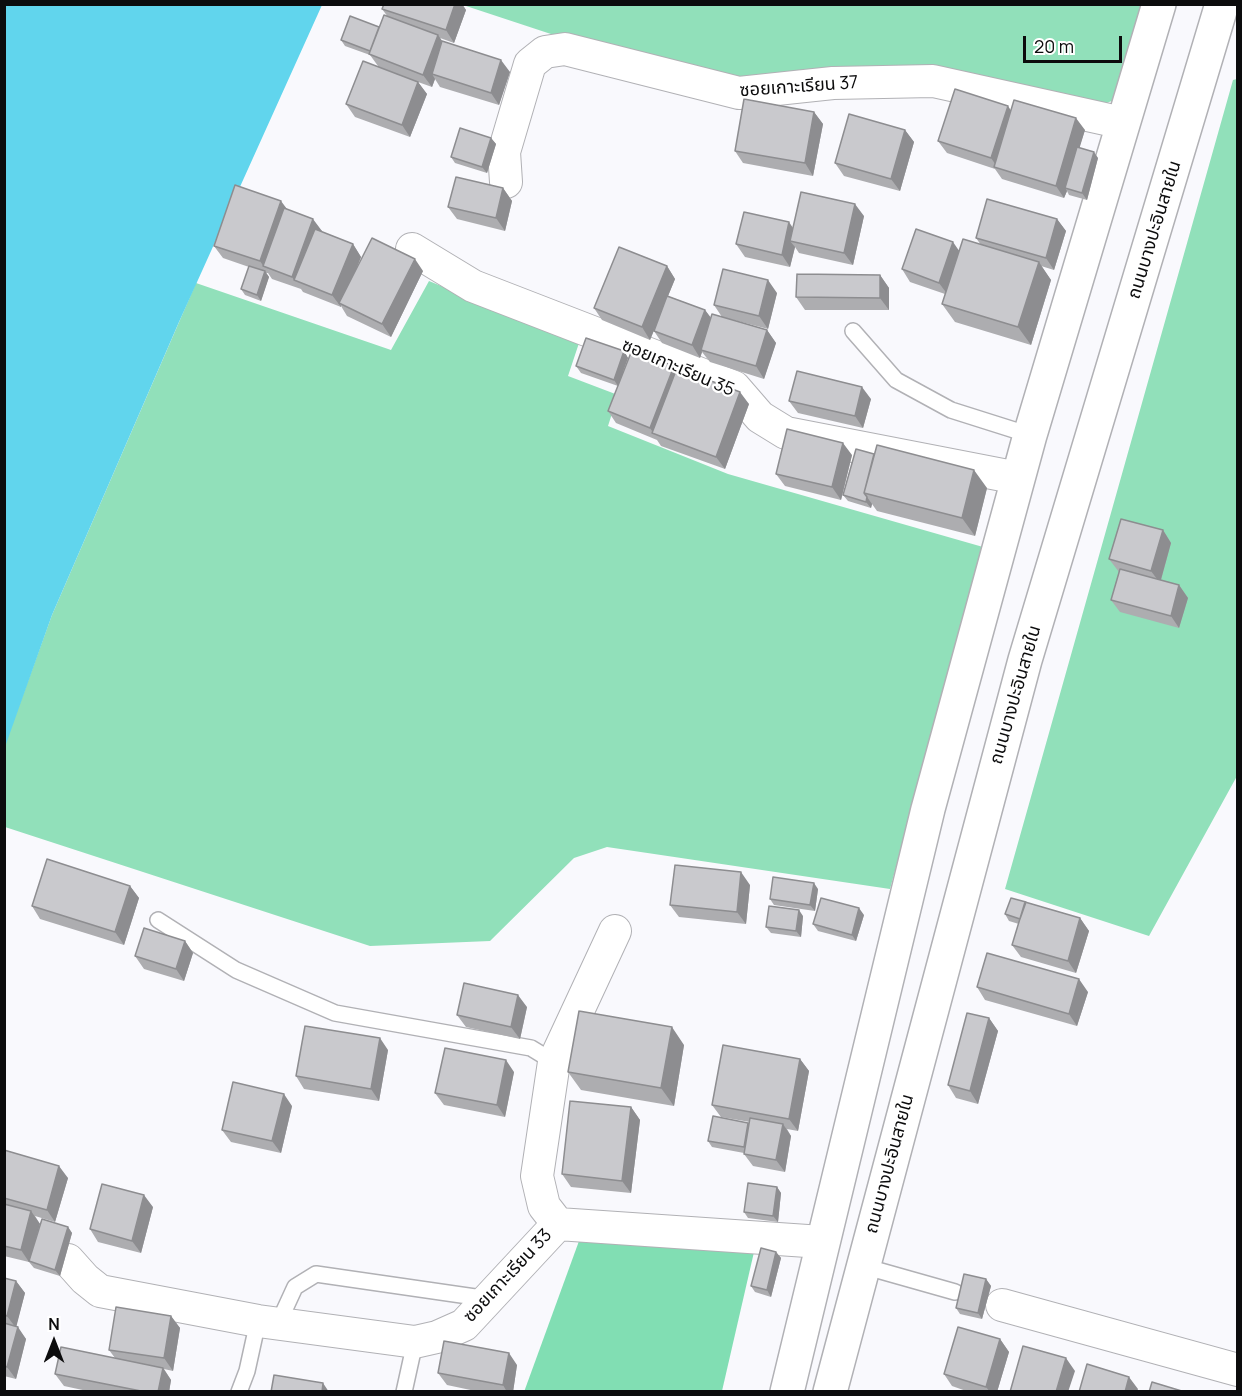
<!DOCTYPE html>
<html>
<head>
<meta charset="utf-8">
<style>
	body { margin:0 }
	#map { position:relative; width:1242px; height:1396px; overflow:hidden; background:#f9f9fd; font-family:Manrope,sans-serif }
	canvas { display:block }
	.frame { position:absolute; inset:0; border:6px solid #0c0c0d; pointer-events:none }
	.north { position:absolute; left:24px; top:1312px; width:60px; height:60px; -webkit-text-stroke:4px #fff; paint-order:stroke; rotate:0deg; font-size:16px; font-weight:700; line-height:24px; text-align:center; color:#0c0c0d }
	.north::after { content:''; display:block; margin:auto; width:21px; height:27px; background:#0c0c0d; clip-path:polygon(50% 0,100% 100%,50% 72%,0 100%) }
	.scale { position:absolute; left:1023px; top:36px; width:99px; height:27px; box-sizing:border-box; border:3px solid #0c0c0d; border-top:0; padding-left:8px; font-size:18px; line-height:21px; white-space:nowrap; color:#0c0c0d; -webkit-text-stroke:4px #fff; paint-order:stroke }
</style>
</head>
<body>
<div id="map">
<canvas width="1242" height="1396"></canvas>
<div class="frame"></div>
<div class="north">N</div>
<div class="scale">20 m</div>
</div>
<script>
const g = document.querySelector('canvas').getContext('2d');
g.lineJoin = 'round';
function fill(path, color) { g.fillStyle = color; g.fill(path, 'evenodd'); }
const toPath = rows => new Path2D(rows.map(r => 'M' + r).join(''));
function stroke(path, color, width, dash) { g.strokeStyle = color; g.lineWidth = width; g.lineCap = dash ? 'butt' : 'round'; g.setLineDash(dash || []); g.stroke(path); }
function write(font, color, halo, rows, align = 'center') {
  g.font = font + ' Manrope,"Noto Sans Thai",sans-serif'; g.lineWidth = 4.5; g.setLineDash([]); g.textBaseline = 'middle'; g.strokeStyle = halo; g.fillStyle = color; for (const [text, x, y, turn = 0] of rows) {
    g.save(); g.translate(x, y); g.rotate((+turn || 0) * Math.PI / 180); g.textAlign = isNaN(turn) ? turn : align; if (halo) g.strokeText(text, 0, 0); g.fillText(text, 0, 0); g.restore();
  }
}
fill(toPath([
	[463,5,1142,5,1114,100,1102,105,747,81,560,37],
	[1237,79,1237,776,1149,936,1005,889,1233,80],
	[429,281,579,343,568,376,618,395,608,426,728,474,983,547,890,889,607,847,574,858,490,941,370,946,5,827,4,747,52,615,196,283,391,350]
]), '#91e0ba');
fill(toPath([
	[579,1241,754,1252,722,1391,524,1392]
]), '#81deb3');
fill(toPath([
	[5,5,322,5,179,322,52,615,5,747]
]), '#61d5ed');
const lane = toPath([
	[853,331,896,380,951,410,1030,435],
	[158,920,236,970,335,1013,531,1048,554,1062],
	[863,1266,955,1292],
	[278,1324,295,1287,316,1274,489,1299],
	[239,1392,247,1371,258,1321],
	[404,1392,415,1342]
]);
const street = toPath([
	[506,182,504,152,530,64,545,52,565,49,739,93,833,83,933,81,1123,123],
	[412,249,473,286,734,387,760,417,786,433,1018,478],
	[558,1224,544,1206,537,1176,554,1062,615,931],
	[68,1260,85,1279,100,1291,258,1321,415,1342,437,1337,464,1325,558,1224,822,1242],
	[1002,1305,1238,1370]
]);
const secondary = toPath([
	[787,1392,928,809,1030,435,1159,4],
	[830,1392,1025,660,1222,4]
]);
stroke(lane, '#b1b1b5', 18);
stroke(street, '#b1b1b5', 34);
stroke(secondary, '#b1b1b5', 36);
stroke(lane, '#fff', 15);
stroke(street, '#fff', 32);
stroke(secondary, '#fff', 33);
fill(toPath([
	[384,4,462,4,466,10,454,43,440,38,442,41,510,72,499,105,440,87,435,79,432,87,418,82,427,94,410,137,355,117,346,104,378,66,370,55,345,46,341,40,379,27,388,17,382,9],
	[1011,110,1085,130,1079,148,1098,158,1087,200,1069,195,1067,191,1064,198,1002,179,995,169,947,153,938,141],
	[814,112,823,124,813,176,743,163,735,151],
	[905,130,914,142,900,191,844,176,835,163],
	[491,138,496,144,487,173,455,163,451,157],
	[503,188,512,201,505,231,457,219,448,207],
	[288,210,322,231,322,232,353,244,361,257,357,267,423,271,391,337,347,316,341,306,341,307,303,292,301,289,272,279,268,273,266,273,269,277,261,301,245,295,241,289,249,267,223,258,214,246],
	[864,216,853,265,799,253,795,247,790,267,745,257,736,244,793,228],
	[1057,219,1066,231,1054,270,1041,266,1051,280,1031,345,955,322,942,304,945,294,910,282,902,269,959,250,981,245,976,238],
	[667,266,675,279,668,296,705,310,711,318,722,317,714,305,777,293,768,329,730,319,767,330,776,343,764,379,710,362,702,352,700,358,662,343,654,331,655,328,650,340,602,320,594,308],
	[880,275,889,288,889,310,805,310,796,297],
	[624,351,628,358,623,371,676,369,749,404,725,469,661,446,657,440,616,423,608,411,618,386,581,373,576,366],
	[871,399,863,428,798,413,789,401],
	[856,449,987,488,975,536,877,511,872,504,871,508,848,501,843,495],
	[852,455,841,500,785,486,776,474],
	[1163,530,1171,543,1161,580,1179,585,1188,598,1179,628,1120,612,1111,600,1119,572,1109,559],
	[750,885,746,924,679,917,670,905],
	[130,886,139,898,124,945,40,919,32,906],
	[818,889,815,911,774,905,770,899],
	[1026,903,1080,918,1089,931,1076,973,1021,957,1012,945,1019,924,1009,921,1005,914],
	[864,915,856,941,818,931,813,924],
	[803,916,801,937,771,933,766,927],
	[185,941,193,953,184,981,144,969,135,956],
	[977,987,1088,992,1077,1026,985,1000],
	[527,1007,520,1039,466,1027,457,1015],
	[989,1018,998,1031,978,1104,956,1098,948,1085],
	[684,1045,674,1106,581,1090,568,1072],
	[388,1050,379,1101,304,1089,296,1076],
	[800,1059,809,1071,798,1131,787,1129,791,1136,785,1172,753,1166,744,1154,744,1153,712,1147,708,1141,749,1124,750,1122,721,1117,712,1105],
	[514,1072,505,1117,444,1105,435,1093],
	[292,1106,281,1153,231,1142,222,1130],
	[631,1107,640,1120,631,1193,571,1187,562,1174],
	[4,1150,68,1178,55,1222,35,1216,40,1224,33,1248,68,1227,72,1233,60,1276,34,1268,29,1262,4,1256],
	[777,1187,781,1193,778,1222,748,1218,744,1212],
	[153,1207,141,1253,98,1242,90,1229],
	[776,1252,781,1258,771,1297,755,1292,751,1286],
	[4,1278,16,1281,25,1293,16,1326,26,1339,16,1379,4,1376],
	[986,1279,991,1286,982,1319,960,1314,956,1308],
	[171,1316,180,1328,173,1371,164,1369,171,1380,169,1392,92,1392,64,1386,55,1374,115,1358,109,1350],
	[1000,1339,1009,1352,997,1392,969,1392,952,1386,944,1374],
	[517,1365,513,1392,480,1392,447,1385,438,1373]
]), '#adadb0');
fill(toPath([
	[455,4,462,4,466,10,454,43,446,30],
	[438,35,447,48,432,74,435,79,432,87,423,75],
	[501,60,510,72,499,105,491,93],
	[418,82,427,94,410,137,402,125],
	[1008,106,1016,118,998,168,991,158],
	[814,112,823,124,813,176,805,163],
	[1076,118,1085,130,1067,189,1065,188,1067,191,1064,198,1056,186],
	[905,130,914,142,900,191,891,179],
	[491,138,496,144,487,173,482,167],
	[1094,152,1098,158,1087,200,1082,193],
	[503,188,512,201,505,231,496,218],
	[281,201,290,213,264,267,260,261],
	[855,204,864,216,853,265,844,253],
	[313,219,322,231,303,283,294,280,292,277],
	[1057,219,1066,231,1054,270,1046,258],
	[789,222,797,234,790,241,795,247,790,267,782,255],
	[953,242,962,255,948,295,939,283],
	[353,244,361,257,342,305,339,303,341,306,341,307,332,295],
	[415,259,423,271,391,337,382,324],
	[1039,262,1051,280,1031,345,1018,327],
	[667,266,675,279,650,340,642,327],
	[265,271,269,277,261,301,257,295],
	[880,275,889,288,889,310,880,298],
	[768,280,777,293,768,329,759,316],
	[705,310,714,322,701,350,702,352,700,358,692,345],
	[767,330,776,343,764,379,756,366],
	[624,351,628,358,618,386,614,380],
	[674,366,683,379,654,434,650,428],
	[862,387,871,399,863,428,855,416],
	[740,392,749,404,725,469,716,457],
	[843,443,852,455,841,500,832,487],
	[974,470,987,488,975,536,962,518],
	[867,497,872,504,871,508,866,502],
	[1163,530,1171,543,1160,583,1151,571],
	[1179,585,1188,598,1179,628,1171,616],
	[741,872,750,885,746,924,737,912],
	[814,883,818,889,815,911,810,905],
	[130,886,139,898,124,945,115,932],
	[859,908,864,915,856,941,852,935],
	[799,910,803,916,801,937,796,931],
	[1080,918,1089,931,1076,973,1068,961],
	[185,941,193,953,184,981,176,969],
	[1079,979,1088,992,1077,1026,1069,1014],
	[518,995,527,1007,520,1039,511,1027],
	[989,1018,998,1031,978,1104,970,1091],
	[672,1027,684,1045,674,1106,661,1088],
	[380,1038,388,1050,379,1101,371,1089],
	[800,1059,809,1071,798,1131,789,1119],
	[506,1060,514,1072,505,1117,497,1105],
	[284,1094,292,1106,281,1153,272,1141],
	[631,1107,640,1120,631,1193,622,1181],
	[783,1124,791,1136,785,1172,776,1160],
	[59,1166,68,1178,55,1222,47,1210],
	[777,1187,781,1193,778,1222,773,1216],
	[144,1195,153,1207,141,1253,132,1241],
	[31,1211,40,1224,29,1262,21,1250],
	[68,1227,72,1233,60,1276,55,1270],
	[776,1252,781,1258,771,1297,767,1290],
	[986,1279,991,1286,982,1319,978,1313],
	[16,1281,25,1293,16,1328,7,1316],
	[171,1316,180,1328,173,1371,164,1358],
	[18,1327,26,1339,16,1379,7,1367],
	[1000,1339,1009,1352,997,1392,990,1392,986,1387],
	[509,1353,517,1365,513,1392,507,1392,503,1385],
	[1066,1358,1075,1371,1068,1392,1056,1392],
	[163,1368,171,1380,169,1392,158,1392],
	[1129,1377,1138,1389,1137,1392,1125,1392],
	[323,1383,329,1392,322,1392]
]), '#8d8d90');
const building = toPath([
	[384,4,455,4,446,30,382,9,384,4],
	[384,15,438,35,423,75,369,54,384,15],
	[350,16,379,27,370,51,341,40,350,16],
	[442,41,501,60,491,93,432,74,442,41],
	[363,61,418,82,402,125,346,104,363,61],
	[955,89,1008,106,991,158,938,141,955,89],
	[744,99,814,112,805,163,735,151,744,99],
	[1014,100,1076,118,1056,186,994,167,1014,100],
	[849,114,905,130,891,179,835,163,849,114],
	[460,128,491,138,482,167,451,157,460,128],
	[1077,147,1094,152,1082,193,1065,188,1077,147],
	[456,177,503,188,496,218,448,207,456,177],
	[235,185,281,201,260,261,214,246,235,185],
	[801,192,855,204,844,253,790,241,801,192],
	[987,199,1057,219,1046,258,976,238,987,199],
	[284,208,313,219,292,277,263,266,284,208],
	[744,212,789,222,782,255,736,244,744,212],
	[315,229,353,244,332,295,294,280,315,229],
	[916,229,953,242,939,283,902,269,916,229],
	[372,238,415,259,382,324,339,303,372,238],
	[963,239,1039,262,1018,327,942,304,963,239],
	[619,247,667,266,642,327,594,308,619,247],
	[249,266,265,271,257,295,241,289,249,266],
	[723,269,768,280,759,316,714,305,723,269],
	[797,274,880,275,880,298,796,297,797,274],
	[667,296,705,310,692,345,654,331,667,296],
	[712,314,767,330,756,366,701,350,712,314],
	[586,338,624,351,614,380,576,366,586,338],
	[632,350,674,366,650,428,608,411,632,350],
	[677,368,740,392,716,457,652,433,677,368],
	[797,371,862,387,855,416,789,401,797,371],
	[787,429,843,443,832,487,776,474,787,429],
	[877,445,974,470,962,518,864,493,877,445],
	[856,449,874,454,864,493,867,497,866,502,843,495,856,449],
	[1121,519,1163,530,1151,571,1109,559,1121,519],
	[1120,569,1179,585,1171,616,1111,600,1120,569],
	[47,859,130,886,115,932,32,906,47,859],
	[675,865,741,872,737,912,670,905,675,865],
	[773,877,814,883,810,905,770,899,773,877],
	[821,898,859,908,852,935,813,924,821,898],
	[1011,898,1026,902,1020,919,1005,914,1011,898],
	[1025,902,1080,918,1068,961,1012,945,1025,902],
	[769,906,799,910,796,931,766,927,769,906],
	[144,928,185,941,176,969,135,956,144,928],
	[987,953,1079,979,1069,1014,977,987,987,953],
	[464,983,518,995,511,1027,457,1015,464,983],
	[579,1011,672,1027,661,1088,568,1072,579,1011],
	[967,1013,989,1018,970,1091,948,1085,967,1013],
	[305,1026,380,1038,371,1089,296,1076,305,1026],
	[723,1045,800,1059,789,1119,712,1105,723,1045],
	[445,1048,506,1060,497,1105,435,1093,445,1048],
	[233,1082,284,1094,272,1141,222,1130,233,1082],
	[570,1101,631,1107,622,1181,562,1174,570,1101],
	[713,1116,748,1123,744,1147,708,1141,713,1116],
	[750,1118,783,1124,776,1160,744,1154,750,1118],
	[4,1150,59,1166,47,1210,4,1198,4,1150],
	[748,1183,777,1187,773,1216,744,1212,748,1183],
	[102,1184,144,1195,132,1241,90,1229,102,1184],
	[4,1204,31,1211,21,1250,4,1246,4,1204],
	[42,1219,68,1227,55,1270,29,1261,42,1219],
	[761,1248,776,1252,767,1290,751,1286,761,1248],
	[964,1274,986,1279,978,1313,956,1308,964,1274],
	[4,1278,16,1281,7,1316,4,1315,4,1278],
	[116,1307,171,1316,164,1358,109,1350,116,1307],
	[4,1323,18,1327,7,1367,4,1366,4,1323],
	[958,1327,1000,1339,986,1387,944,1374,958,1327],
	[444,1341,509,1353,503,1385,438,1373,444,1341],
	[1023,1346,1066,1358,1056,1392,1010,1392,1023,1346],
	[61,1347,163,1368,158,1392,146,1392,55,1374,61,1347],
	[1087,1364,1129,1377,1125,1392,1079,1392,1087,1364],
	[274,1375,323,1383,322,1392,271,1392,274,1375],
	[1152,1382,1185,1392,1149,1392,1152,1382]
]);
fill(building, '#c9c9cd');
stroke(building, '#8d8d90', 1.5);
write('18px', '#0c0c0d', '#fff', [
	["ซอยเกาะเรียน 37",799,87,-4],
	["ถนนบางปะอินสายใน",1155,230,-73],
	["ซอยเกาะเรียน 35",678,368,23],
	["ถนนบางปะอินสายใน",1016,695,-74],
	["ถนนบางปะอินสายใน",890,1164,-75],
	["ซอยเกาะเรียน 33",508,1276,-47]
]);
</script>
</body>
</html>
